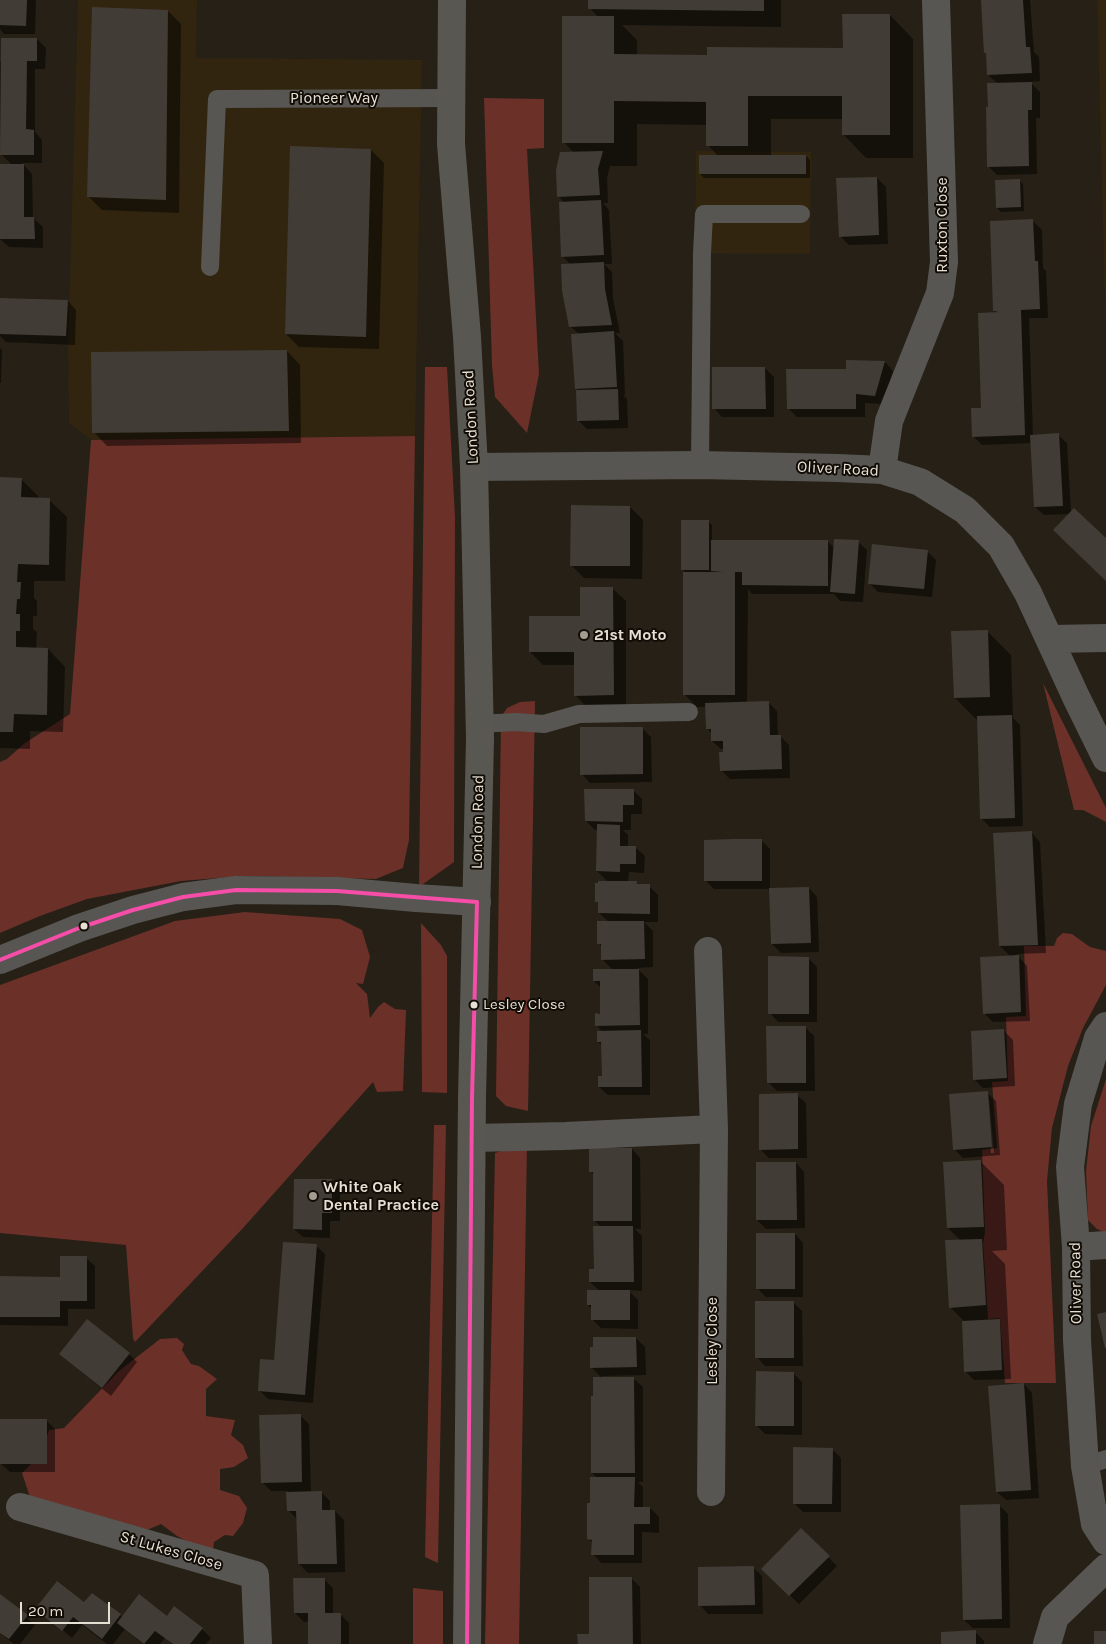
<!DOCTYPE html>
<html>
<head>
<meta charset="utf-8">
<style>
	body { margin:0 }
	#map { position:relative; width:1106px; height:1644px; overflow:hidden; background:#262016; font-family:Karla,sans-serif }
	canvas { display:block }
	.scale { position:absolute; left:20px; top:1602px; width:90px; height:22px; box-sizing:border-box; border:2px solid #e6dfd4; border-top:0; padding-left:6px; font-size:15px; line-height:18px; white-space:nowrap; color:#e6dfd4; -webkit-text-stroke:4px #110c05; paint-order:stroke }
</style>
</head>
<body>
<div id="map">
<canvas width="1106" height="1644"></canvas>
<div class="scale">20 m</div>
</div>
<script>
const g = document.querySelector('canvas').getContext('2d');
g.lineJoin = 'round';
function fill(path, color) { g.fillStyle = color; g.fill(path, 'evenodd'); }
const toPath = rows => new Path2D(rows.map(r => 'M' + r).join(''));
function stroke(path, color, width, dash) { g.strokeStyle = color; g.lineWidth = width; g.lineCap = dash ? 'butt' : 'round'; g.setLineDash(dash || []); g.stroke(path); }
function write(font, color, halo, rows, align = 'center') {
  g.font = font + ' Karla,sans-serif'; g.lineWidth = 4; g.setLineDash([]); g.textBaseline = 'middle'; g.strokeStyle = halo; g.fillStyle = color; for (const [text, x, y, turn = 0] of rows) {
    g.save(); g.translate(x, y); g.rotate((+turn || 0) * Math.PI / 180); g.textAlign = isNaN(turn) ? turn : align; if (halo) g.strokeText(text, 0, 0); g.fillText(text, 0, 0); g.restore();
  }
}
fill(toPath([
	[78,0,197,0,196,58,422,60,415,436,91,440,69,423,68,348],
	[1097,0,1106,0,1106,336],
	[696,151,811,152,810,254,695,253]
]), '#32250f');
fill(toPath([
	[484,98,544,99,544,148,527,149,539,374,527,433,495,397,492,366],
	[425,367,447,367,455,517,454,862,419,887],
	[415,436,409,840,403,868,376,879,244,876,181,881,87,899,40,916,0,933,0,762,7,759,25,743,70,714,91,440],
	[1043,683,1106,808,1106,822,1083,810,1074,810],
	[535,701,528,1111,506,1106,496,1096,501,717,507,708,520,702],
	[245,912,340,919,362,930,370,957,363,984,356,983,367,994,370,1018,378,1007,384,1002,395,1009,406,1010,403,1091,377,1092,373,1082,244,1227,135,1342,133,1338,126,1245,0,1233,0,985,175,921],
	[421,923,441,945,447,956,447,1093,422,1092],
	[1063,933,1072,934,1090,947,1106,951,1106,985,1083,1028,1068,1066,1052,1128,1047,1181,1056,1383,1005,1383,1000,1318,988,1319,983,1243,985,1232,982,1150,997,1148,992,1082,1008,1081,1006,1017,1026,1016,1024,946,1054,946,1057,938],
	[1106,1079,1106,1233,1097,1229,1088,1220,1086,1171,1091,1126],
	[434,1125,446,1125,438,1563,425,1557],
	[527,1143,519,1644,485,1644,495,1153],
	[177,1338,184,1344,182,1350,191,1364,199,1366,217,1379,206,1389,206,1416,235,1420,231,1435,243,1445,248,1458,234,1467,220,1469,220,1490,239,1496,247,1508,243,1523,233,1536,225,1535,214,1542,213,1552,192,1544,177,1536,161,1524,147,1530,87,1535,77,1509,59,1511,32,1503,22,1473,35,1460,45,1442,49,1430,64,1428,119,1371,160,1339],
	[413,1588,443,1591,443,1644,413,1644]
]), '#6b3028');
fill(toPath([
	[0,0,36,0,35,34,4,34,0,29],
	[590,0,781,0,781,27,622,25,637,40,637,55,708,56,844,49,890,15,913,39,913,158,866,158,843,134,843,119,771,119,771,156,806,156,810,160,810,178,704,178,700,174,718,156,708,145,708,125,637,124,637,166,610,166,607,178,608,203,603,203,609,210,612,264,604,264,612,272,613,299,620,333,615,333,623,341,625,395,623,395,627,399,628,428,587,429,578,420,579,391,576,388,579,334,570,326,571,265,563,257,565,203,558,196,574,153,564,142,598,17,590,8],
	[982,0,1030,0,1034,52,1039,57,1040,81,1030,82,1040,92,1040,118,1036,118,1037,174,997,175,988,166,989,108,998,84,988,75,987,55,985,52],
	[168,11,181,24,179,213,102,210,89,197],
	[37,39,46,48,45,69,35,69,35,132,42,140,42,163,22,163,32,174,33,218,43,227,43,248,9,247,0,239,0,165,12,165,1,154,2,136,0,134,0,62],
	[371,150,384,163,379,349,299,347,286,334],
	[877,178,886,187,888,244,849,245,840,236],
	[1019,180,1023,184,1024,211,1001,212,997,208],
	[1033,221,1042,230,1043,268,1046,271,1048,318,1029,318,1033,436,1058,435,1067,443,1071,513,1106,539,1106,580,1070,514,1044,515,1035,507,1031,443,982,445,973,436,982,409,994,313,991,222],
	[0,299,68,301,76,310,75,345,6,342,0,336],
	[0,348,2,350,1,383,0,383],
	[287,351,300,365,301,443,107,446,94,432],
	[847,361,885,362,893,371,884,404,865,403,865,417,797,417,788,408,847,370],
	[765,368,774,377,774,417,722,417,714,408],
	[0,479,21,479,38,496,38,499,49,500,67,517,65,581,34,581,34,598,37,601,37,616,33,616,33,629,37,632,36,649,48,649,65,667,63,732,30,731,30,749,0,748],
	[630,507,643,520,642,579,584,578,571,565],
	[708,521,712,525,712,541,827,541,835,548,858,542,867,550,863,602,840,601,834,594,752,594,748,589,747,703,769,703,777,711,778,737,780,736,789,745,790,778,730,779,721,770,724,749,721,749,712,741,712,734,707,728,706,707,697,707,684,694,685,572,682,569],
	[927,551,936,560,932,597,878,592,869,583],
	[612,588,626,601,626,708,588,708,575,695,575,665,543,665,530,652,581,617],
	[987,631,1011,655,1013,718,1020,725,1023,826,990,827,981,818,978,721,955,698],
	[642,728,651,737,652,782,590,783,582,774],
	[633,790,642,799,642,814,631,814,631,830,623,830,628,835,628,848,636,848,645,856,644,873,629,872,628,882,636,882,640,886,649,886,658,895,658,922,644,922,653,931,653,967,637,968,648,979,648,1034,643,1034,650,1040,650,1095,608,1095,599,1087,603,1077,603,1046,598,1042,603,1032,596,1025,601,1015,601,988,594,981,613,970,602,959,602,947,599,944,609,922,599,913,599,904,596,901,608,882,597,871,598,830,595,830,586,821],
	[1032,833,1040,842,1046,953,1016,954,1027,966,1030,1021,993,1022,984,1013,1011,957,1000,946],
	[761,840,770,849,770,889,714,889,705,880],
	[809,888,817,897,819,952,781,953,772,944],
	[808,958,817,967,817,1022,778,1022,770,1013],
	[805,1027,814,1036,815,1091,777,1091,768,1082],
	[1004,1031,1013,1040,1015,1086,983,1088,974,1079],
	[987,1093,996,1101,1000,1155,963,1158,954,1149],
	[987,1100,989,1100,994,1153,991,1153],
	[797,1095,806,1103,807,1158,769,1158,760,1149],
	[632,1149,640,1158,641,1229,635,1229,642,1236,642,1291,628,1290,638,1300,638,1329,601,1328,593,1320,592,1309,588,1305,600,1291,590,1282,595,1271,601,1227,594,1220,594,1175,591,1172],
	[980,1161,1004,1185,1007,1250,992,1251,1005,1264,1011,1379,974,1380,965,1371,963,1320,950,1307,961,1241,948,1228],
	[796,1163,804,1172,805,1228,766,1229,757,1220],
	[332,1180,340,1189,340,1221,330,1221,330,1238,303,1237,294,1229],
	[795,1234,803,1243,803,1297,766,1297,757,1288],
	[316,1246,325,1254,313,1403,268,1399,259,1390,275,1362],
	[86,1258,95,1266,95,1309,68,1309,68,1326,0,1325,0,1278,61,1278],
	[793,1302,802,1311,803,1366,765,1366,757,1357],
	[636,1338,645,1347,646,1375,602,1376,602,1378,591,1367,594,1348],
	[60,1354,129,1354,137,1362,111,1396],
	[793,1373,802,1382,802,1435,765,1434,756,1425],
	[634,1379,643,1387,643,1482,638,1482,643,1487,643,1508,650,1508,659,1517,659,1533,642,1532,642,1563,601,1563,593,1554,593,1543,589,1539,591,1505,597,1478,592,1473],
	[1024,1384,1032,1393,1039,1498,1006,1500,997,1492],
	[300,1415,309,1424,311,1492,321,1492,330,1501,330,1511,335,1511,344,1520,345,1572,308,1573,299,1564,298,1520,288,1510,288,1491,271,1491,262,1482],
	[46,1420,55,1429,55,1472,10,1472,1,1464],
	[832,1449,841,1458,841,1512,803,1512,794,1503],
	[999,1505,1008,1514,1010,1628,973,1628,964,1620],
	[802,1530,837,1566,799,1604,763,1569],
	[754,1568,762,1576,763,1614,708,1614,700,1605],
	[631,1578,640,1587,641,1644,579,1644,591,1636],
	[324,1579,333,1588,333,1614,340,1614,349,1623,349,1644,309,1644,309,1621,304,1622,295,1613],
	[0,1595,35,1625,20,1644,14,1644,0,1633],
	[84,1604,120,1615,123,1618,167,1618,202,1629,211,1638,206,1644,172,1644,165,1638,160,1644,143,1644,125,1629,113,1644,107,1644,82,1625,72,1638,37,1609],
	[975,1632,984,1641,984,1644,943,1644]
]), '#0007');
fill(toPath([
	[0,0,27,0,26,26,0,25],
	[588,0,764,0,764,11,588,9],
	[981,0,1023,0,1026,47,1030,47,1032,73,987,75,986,53,984,53],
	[92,7,168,10,166,200,87,197],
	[842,14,890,14,890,135,842,135,842,96,748,96,748,146,706,146,706,102,614,101,614,143,562,143,562,16,614,16,614,54,707,55,707,47,843,48],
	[1,38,37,38,37,61,27,61,26,129,34,130,34,155,0,155],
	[1032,82,1032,110,1028,110,1029,166,987,167,986,107,988,107,987,83],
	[290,146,371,149,366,337,285,334],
	[603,151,598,169,600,195,557,197,556,170,560,152],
	[699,155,806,155,806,174,699,174],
	[0,164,24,164,24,217,34,217,35,239,0,239],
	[877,177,879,235,839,237,836,178],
	[1020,179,1021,207,996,208,995,180],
	[601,200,604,255,561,257,559,202],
	[1033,219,1035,261,1038,261,1040,309,1021,310,1025,435,972,437,971,408,981,408,978,313,999,312,993,311,990,221],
	[604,262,605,289,612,325,569,327,562,291,561,264],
	[0,298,68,300,66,336,0,334],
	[614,331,617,387,575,389,571,334],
	[287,350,289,431,92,433,91,352],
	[846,360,885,361,875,396,856,394,856,409,787,409,786,369,846,369],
	[712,367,765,367,766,409,712,409],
	[618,389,619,420,577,421,576,390],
	[1059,433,1063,506,1034,507,1030,435],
	[0,477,22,478,21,497,50,498,49,565,18,564,17,582,21,582,20,599,17,599,16,614,20,614,20,631,16,631,16,647,48,648,47,715,14,714,13,732,0,732],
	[571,505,630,506,630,566,570,566],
	[1074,508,1106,538,1106,581,1053,530],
	[681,520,709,520,709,570,681,570],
	[834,539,859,540,855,594,830,592],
	[711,540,828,540,828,586,742,585,742,572,735,572,735,695,683,695,683,572,723,572,711,571],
	[872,544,928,550,924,589,868,584],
	[580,587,613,587,614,695,574,696,574,652,529,652,529,616,580,616],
	[988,630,990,697,954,698,951,631],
	[769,701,770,735,781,735,782,769,720,771,719,752,723,752,723,741,711,741,711,729,706,729,705,703],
	[1012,715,1015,818,980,819,977,716],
	[580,727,643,727,643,774,580,775],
	[584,789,634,789,634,805,623,805,623,822,585,821],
	[597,824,620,825,620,846,636,846,636,864,620,864,620,872,596,871],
	[1032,831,1038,945,999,946,993,833],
	[733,839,762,839,762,881,704,881,704,840],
	[598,881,637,881,637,884,650,884,650,914,598,913,598,902,595,902,595,883,598,883],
	[809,887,811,943,771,944,769,888],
	[597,921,644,921,645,959,601,960,601,944,597,944],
	[1019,955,1021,1012,983,1014,980,957],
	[768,956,809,957,809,1014,768,1014],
	[593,969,639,969,640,1025,595,1026,595,1013,600,1014,600,981,593,981],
	[766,1026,806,1026,806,1083,767,1083],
	[1004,1029,1007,1078,973,1080,971,1031],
	[641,1030,642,1087,598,1087,598,1076,602,1076,601,1042,597,1042,597,1031],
	[988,1091,992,1147,953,1150,949,1094],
	[798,1093,798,1149,759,1150,759,1094],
	[589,1148,632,1148,632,1221,593,1221,593,1172,589,1172],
	[981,1160,984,1227,947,1228,943,1162],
	[756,1162,796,1162,797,1220,756,1220],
	[294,1179,332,1179,332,1213,322,1213,322,1230,293,1229],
	[593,1226,633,1226,634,1282,589,1282,589,1269,594,1269],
	[756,1233,795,1233,795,1289,756,1289],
	[982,1239,986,1305,949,1308,945,1240],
	[283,1242,317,1244,305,1395,258,1391,260,1359,274,1360],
	[60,1256,87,1256,87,1301,60,1301,60,1317,0,1317,0,1276,60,1277],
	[587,1290,630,1290,630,1320,591,1320,591,1305,587,1305],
	[755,1301,794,1301,794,1358,755,1358],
	[1106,1312,1106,1348,1105,1348,1097,1314],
	[87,1319,130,1353,102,1388,59,1354],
	[1000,1319,1002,1370,964,1372,962,1321],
	[593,1337,636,1337,637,1367,590,1368,590,1347,593,1347],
	[756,1371,794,1372,794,1426,755,1426],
	[593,1377,634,1377,635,1473,591,1473,591,1396,593,1396],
	[1024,1383,1031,1490,996,1492,988,1386],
	[301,1414,302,1482,261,1483,259,1415],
	[0,1419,47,1419,47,1464,0,1464],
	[793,1447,833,1448,832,1504,793,1504],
	[590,1477,635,1477,634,1507,650,1507,650,1524,634,1524,634,1555,591,1555,592,1540,587,1539,587,1503,590,1503],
	[322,1491,322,1510,335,1510,337,1564,298,1564,296,1511,287,1511,286,1492],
	[1000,1504,1002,1619,963,1620,960,1505],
	[801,1528,830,1556,789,1596,761,1569],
	[754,1566,755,1605,698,1606,698,1567],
	[589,1577,632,1577,633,1644,578,1644,577,1634,589,1634],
	[293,1578,325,1578,325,1613,341,1613,341,1644,308,1644,308,1613,294,1613],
	[57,1581,84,1602,92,1593,121,1614,102,1639,73,1617,62,1631,35,1609],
	[0,1594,28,1615,9,1639,0,1633],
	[139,1594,167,1616,174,1606,203,1628,190,1644,173,1644,155,1631,144,1644,117,1623],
	[976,1630,976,1644,941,1644,941,1632],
	[1094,1631,1106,1631,1106,1644,1094,1644]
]), '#423c36');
stroke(toPath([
	[210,267,217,99,452,98],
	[700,465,702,253,704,214,801,214],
	[479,724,516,722,544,724,579,714,689,712],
	[1085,1466,1106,1459]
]), '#575652', 18);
stroke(toPath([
	[474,467,700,465,838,468,882,470,920,482,965,510,1001,546,1028,593,1076,697,1106,758],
	[882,470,889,421,940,293,944,262,936,0],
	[1050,639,1106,638],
	[708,951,714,1129,711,1492],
	[0,960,79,928,133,910,183,897,236,890,337,891,416,898,477,902],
	[1106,1026,1098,1038,1078,1104,1070,1167,1076,1247,1077,1340,1085,1466,1095,1524,1106,1541],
	[473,1138,565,1136,714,1129],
	[1076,1247,1106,1245],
	[20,1507,255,1575,258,1644],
	[1047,1644,1055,1617,1106,1568]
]), '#575652', 28);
stroke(toPath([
	[452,0,451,144,467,337,474,467,480,739,472,1098,467,1644]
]), '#595752', 28);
stroke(toPath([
	[0,960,79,928,133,910,183,897,236,890,337,891,477,902],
	[467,1644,472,1098,477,902]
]), '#f54da8', 4);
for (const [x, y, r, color] of [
	[584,635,5,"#a39c92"],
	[84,926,4.5,"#e6dfd4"],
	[474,1005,4.5,"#e6dfd4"],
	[313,1196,5,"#a39c92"]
]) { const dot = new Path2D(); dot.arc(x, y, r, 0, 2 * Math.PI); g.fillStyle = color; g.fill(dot); stroke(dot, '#110c05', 2); }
write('15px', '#e6dfd4', '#110c05', [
	["Lesley Close",483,1005]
], 'left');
write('16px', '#e6dfd4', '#110c05', [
	["Pioneer Way",334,98],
	["Ruxton Close",942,225,-90],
	["London Road",471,417,-93],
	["Oliver Road",838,469,3],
	["London Road",478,822,-89],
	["Oliver Road",1076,1283,-91],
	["Lesley Close",712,1341,-90],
	["St Lukes Close",171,1551,16]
]);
write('bold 16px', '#e6dfd4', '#110c05', [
	["21st Moto",594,635],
	["White Oak",323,1187],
	["Dental Practice",323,1205]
], 'left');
</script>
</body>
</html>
